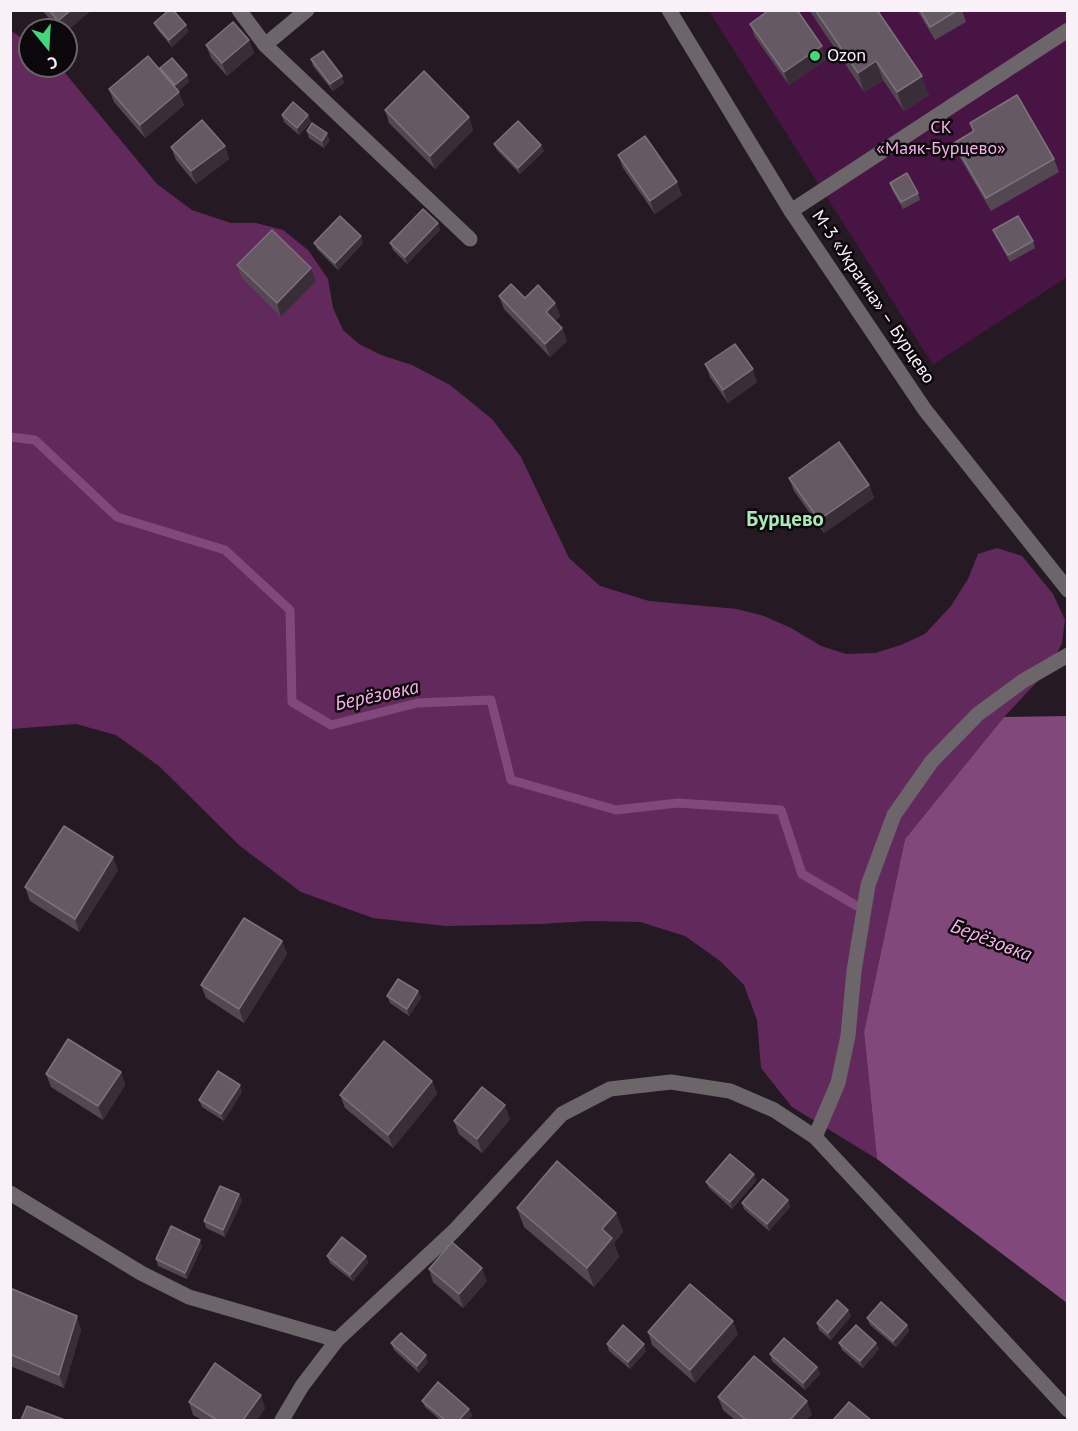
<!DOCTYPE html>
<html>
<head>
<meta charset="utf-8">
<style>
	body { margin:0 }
	#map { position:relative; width:1078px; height:1431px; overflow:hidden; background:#251a23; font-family:"PT Sans",sans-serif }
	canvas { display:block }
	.frame { position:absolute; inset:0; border:12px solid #f9f1f8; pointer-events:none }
	.north { position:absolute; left:18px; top:18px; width:60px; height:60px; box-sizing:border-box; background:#0b070a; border:2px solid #6a6569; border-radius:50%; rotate:162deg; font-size:16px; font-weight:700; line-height:24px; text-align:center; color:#f9f1f8 }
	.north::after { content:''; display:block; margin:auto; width:21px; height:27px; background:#42d77b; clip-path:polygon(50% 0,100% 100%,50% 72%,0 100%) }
</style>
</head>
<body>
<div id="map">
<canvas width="1078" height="1431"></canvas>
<div class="frame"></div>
<div class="north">С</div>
</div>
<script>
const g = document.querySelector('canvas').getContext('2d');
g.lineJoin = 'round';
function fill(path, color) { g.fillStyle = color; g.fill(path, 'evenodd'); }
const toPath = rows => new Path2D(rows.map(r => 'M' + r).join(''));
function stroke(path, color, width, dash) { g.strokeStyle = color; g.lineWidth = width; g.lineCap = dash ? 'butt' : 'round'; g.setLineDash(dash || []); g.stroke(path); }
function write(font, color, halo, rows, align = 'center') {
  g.font = font + ' "PT Sans",sans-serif'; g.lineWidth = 5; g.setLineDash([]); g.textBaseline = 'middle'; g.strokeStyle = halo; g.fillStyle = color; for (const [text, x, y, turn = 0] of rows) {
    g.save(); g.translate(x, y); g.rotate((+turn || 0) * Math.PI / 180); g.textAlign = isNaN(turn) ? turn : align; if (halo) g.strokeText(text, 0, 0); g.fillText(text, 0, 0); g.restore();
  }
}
fill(toPath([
	[709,11,1067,11,1067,277,933,365]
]), '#481443');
fill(toPath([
	[10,30,30,44,30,66,60,67,157,184,192,210,231,223,256,223,283,230,308,250,328,279,333,308,343,330,359,344,381,355,412,365,450,385,492,419,521,457,569,558,600,586,649,601,737,609,764,616,791,628,821,646,846,654,875,653,901,645,925,634,951,606,968,579,978,554,997,548,1022,556,1053,594,1065,620,1062,643,1050,668,1004,717,905,839,864,1032,877,1159,792,1107,761,1068,757,1020,744,985,720,961,685,936,640,922,590,921,539,924,446,926,373,918,301,892,240,846,159,766,116,735,76,724,11,729]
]), '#622a5c');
fill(toPath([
	[1067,716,1068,716,1067,1303,877,1159,864,1032,905,839,1004,717]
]), '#82487b');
stroke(toPath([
	[10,437,35,440,117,517,225,550,290,610,292,702,331,725,417,703,491,700,511,780,616,810,678,803,781,810,802,874,857,906]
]), '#82487b', 9);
stroke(toPath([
	[815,1137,1068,1410],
	[10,1193,141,1273,189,1297,337,1340]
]), '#6c666a', 15);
stroke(toPath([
	[239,10,265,45,470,239],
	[265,45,307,10],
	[791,211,1068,30],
	[282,1420,302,1386,337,1340,454,1231,562,1114,610,1089,671,1082,730,1091,774,1110,815,1137,838,1083,848,1036,854,971,868,885,894,815,932,761,978,714,1023,681,1068,655]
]), '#6c666a', 15);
stroke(toPath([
	[669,10,791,211,925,410,1068,590]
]), '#6c666a', 15);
fill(toPath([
	[42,10,92,10,66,30,59,30],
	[809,10,877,10,929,95,904,111,883,80,864,92],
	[917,10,962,10,966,22,935,40],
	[154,23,186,25,188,32,172,47,157,29],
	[750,24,827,59,789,85,755,37],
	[249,40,254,53,227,76,211,58,206,45],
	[311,59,342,76,344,83,333,91,313,66],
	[160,69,187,75,189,82,178,91,184,105,145,138,114,102,109,89],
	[385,110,469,117,473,130,435,169,389,123],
	[282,115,311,122,299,135,284,122],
	[970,123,1054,159,1059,172,991,211,959,156,954,143,973,132],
	[307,131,330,140,324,148,309,138],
	[494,144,541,145,544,151,520,174,497,150],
	[225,146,229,159,196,184,176,160,171,147],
	[618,155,682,195,655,214,623,168],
	[890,183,918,193,920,200,903,209,892,190],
	[438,223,440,230,407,264,393,250,390,243],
	[993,230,1033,241,1035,248,1010,262,996,237],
	[314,243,363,243,338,270,317,249],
	[237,265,311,268,316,281,281,317,242,278],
	[499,296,525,298,555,303,560,316,555,321,562,328,567,341,550,357,504,309],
	[705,364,757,382,728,403,710,377],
	[789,478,869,485,874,498,824,533,794,491],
	[118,870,79,932,30,901,25,887],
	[282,941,287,954,244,1023,206,998,201,985],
	[418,991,421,998,409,1016,390,1003,387,996],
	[121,1072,125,1085,103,1120,51,1087,46,1074],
	[432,1081,437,1094,393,1148,345,1108,340,1095],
	[242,1092,224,1121,202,1107,199,1100],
	[510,1119,482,1153,459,1134,454,1121],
	[754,1174,756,1181,732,1209,709,1188,706,1182],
	[239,1194,242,1201,225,1237,206,1228,204,1221],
	[788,1200,790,1207,769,1231,744,1209,742,1203],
	[517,1208,616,1213,623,1232,614,1243,619,1257,594,1287,524,1227],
	[202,1246,187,1279,158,1266,156,1259],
	[327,1256,366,1256,368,1263,353,1281,330,1263],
	[429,1269,487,1281,463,1308,433,1282],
	[10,1288,81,1330,64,1388,10,1366],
	[848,1310,851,1316,831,1340,819,1330,817,1323],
	[867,1318,907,1325,909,1331,896,1347,870,1325],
	[648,1332,738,1334,695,1383,652,1345],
	[391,1343,428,1362,419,1373,394,1350],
	[839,1343,879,1349,863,1368,842,1350],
	[607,1344,646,1351,630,1369,609,1351],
	[770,1354,817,1367,820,1374,805,1390,772,1361],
	[718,1397,812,1414,806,1420,735,1420,723,1410],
	[422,1401,469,1409,472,1416,468,1420,440,1420,425,1407],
	[189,1402,265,1408,257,1420,202,1420,193,1415]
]), '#534852');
fill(toPath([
	[71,10,92,10,66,32,66,30,61,30,58,21],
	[186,25,188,32,172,47,169,40],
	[249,40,254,53,227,76,222,63],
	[822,46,827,59,789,85,784,72],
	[876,61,883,80,864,92,858,73],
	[187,75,189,82,177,92,175,85],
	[342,76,344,83,333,91,330,84],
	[922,76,929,95,904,111,897,92],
	[179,92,184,105,145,138,140,125],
	[308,115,311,122,299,135,297,128],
	[469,117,473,130,435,169,430,156],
	[327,133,330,140,324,148,322,141],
	[541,145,544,151,520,174,518,168],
	[225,146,229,159,196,184,191,171],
	[677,182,682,195,655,214,650,201],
	[438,223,440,230,407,264,405,257],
	[361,236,363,243,338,270,335,263],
	[311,268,316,281,281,317,277,303],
	[555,303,560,316,551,325,546,312],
	[562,328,567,341,550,357,545,344],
	[753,369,757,382,728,403,723,390],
	[869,485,874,498,824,533,819,520],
	[113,857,118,870,79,932,75,919],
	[282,941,287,954,244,1023,239,1009],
	[418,991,421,998,409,1016,407,1009],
	[121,1072,125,1085,103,1120,98,1106],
	[432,1081,437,1094,393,1148,388,1135],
	[240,1085,242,1092,224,1121,221,1114],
	[505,1105,510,1119,482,1153,477,1139],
	[754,1174,756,1181,732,1209,730,1202],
	[239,1194,242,1201,225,1237,223,1230],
	[788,1200,790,1207,769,1231,767,1224],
	[616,1213,623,1232,614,1243,619,1257,594,1287,587,1268,602,1229],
	[200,1240,202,1246,187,1279,185,1273],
	[366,1256,368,1263,353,1281,350,1275],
	[482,1268,487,1281,463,1308,459,1294],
	[848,1310,851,1316,831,1340,828,1333],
	[77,1316,81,1330,64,1388,59,1375],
	[733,1321,738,1334,695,1383,690,1370],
	[907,1325,909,1331,896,1347,893,1341],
	[876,1343,879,1349,863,1368,860,1361],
	[644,1344,646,1351,630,1369,628,1362],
	[426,1355,428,1362,419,1373,417,1366],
	[817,1367,820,1374,805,1390,803,1383],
	[261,1395,265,1408,257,1420,243,1420],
	[807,1401,812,1414,806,1420,790,1420],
	[469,1409,472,1416,468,1420,459,1420]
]), '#392e37');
const building = toPath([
	[49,10,71,10,58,21,49,10],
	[169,10,173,10,186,25,169,40,154,23,169,10],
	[769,10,797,10,822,46,784,72,750,24,769,10],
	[815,10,877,10,922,76,897,92,876,61,858,73,815,10],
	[920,10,958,10,930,27,920,10],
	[233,22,249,40,222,63,206,45,233,22],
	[323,51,342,76,330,84,311,59,323,51],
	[148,56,179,92,140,125,109,89,148,56],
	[172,58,187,75,175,85,160,68,172,58],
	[424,71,469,117,430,156,385,110,424,71],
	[1017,95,1054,159,986,198,954,143,974,131,970,123,1017,95],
	[293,102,308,115,297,128,282,115,293,102],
	[202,120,225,146,191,171,171,147,202,120],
	[518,121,541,145,518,168,494,144,518,121],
	[312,123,327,133,322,141,307,131,312,123],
	[645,136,677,182,650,201,618,155,645,136],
	[907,173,918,193,901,202,890,183,907,173],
	[423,209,438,223,405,257,390,243,423,209],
	[340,216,361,236,335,263,314,243,340,216],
	[1018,216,1033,241,1008,255,993,230,1018,216],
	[272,230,311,268,277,303,237,265,272,230],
	[511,284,525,298,538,285,555,303,546,312,562,328,545,344,499,296,511,284],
	[735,344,753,369,723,390,705,364,735,344],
	[839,442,869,485,819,520,789,478,839,442],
	[64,826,113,857,75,919,25,887,64,826],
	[244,918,282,941,239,1009,201,985,244,918],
	[398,979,418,991,407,1009,387,996,398,979],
	[68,1039,121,1072,98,1106,46,1074,68,1039],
	[384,1041,432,1081,388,1135,340,1095,384,1041],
	[218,1071,240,1085,221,1114,199,1100,218,1071],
	[482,1087,505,1105,477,1139,454,1121,482,1087],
	[730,1154,754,1174,730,1202,706,1182,730,1154],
	[557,1161,616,1213,602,1229,612,1238,587,1268,517,1208,557,1161],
	[763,1179,788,1200,767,1224,742,1203,763,1179],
	[220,1186,239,1194,223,1230,204,1221,220,1186],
	[171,1226,200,1240,185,1273,156,1259,171,1226],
	[342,1237,366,1256,350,1275,327,1256,342,1237],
	[452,1242,482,1268,459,1294,429,1269,452,1242],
	[690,1284,733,1321,690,1370,648,1332,690,1284],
	[10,1288,77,1316,59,1375,10,1354,10,1288],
	[837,1300,848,1310,828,1333,817,1323,837,1300],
	[881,1302,907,1325,893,1341,867,1318,881,1302],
	[623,1325,644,1344,628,1362,607,1344,623,1325],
	[856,1325,876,1343,860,1361,839,1343,856,1325],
	[401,1333,426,1355,417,1366,391,1343,401,1333],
	[784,1338,817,1367,803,1383,770,1354,784,1338],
	[754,1356,807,1401,790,1420,746,1420,718,1397,754,1356],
	[215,1363,261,1395,243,1420,217,1420,189,1402,215,1363],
	[438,1382,469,1409,459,1420,445,1420,422,1401,438,1382],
	[849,1402,871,1420,833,1420,849,1402],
	[27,1406,65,1420,21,1420,27,1406]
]);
fill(building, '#655a63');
stroke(building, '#7c727b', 1.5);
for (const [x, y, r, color] of [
	[815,56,6,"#42d77b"]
]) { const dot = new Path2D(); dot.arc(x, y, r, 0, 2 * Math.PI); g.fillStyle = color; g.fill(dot); stroke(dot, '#0b070a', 2); }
write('18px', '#f9f1f8', '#0b070a', [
	["Ozon",827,56]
], 'left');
write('18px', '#f7b2ec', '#0b070a', [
	["СК",941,128],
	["«Маяк-Бурцево»",941,149]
]);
write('18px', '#f9f1f8', '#0b070a', [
	["М-3 «Украина» – Бурцево",873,297,56]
]);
write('italic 20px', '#f7b3ed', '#0b070a', [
	["Берёзовка",377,696,-12],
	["Берёзовка",991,941,21]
]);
write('bold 21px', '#a6ebb8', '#0b070a', [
	["Бурцево",785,520]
]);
</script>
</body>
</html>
